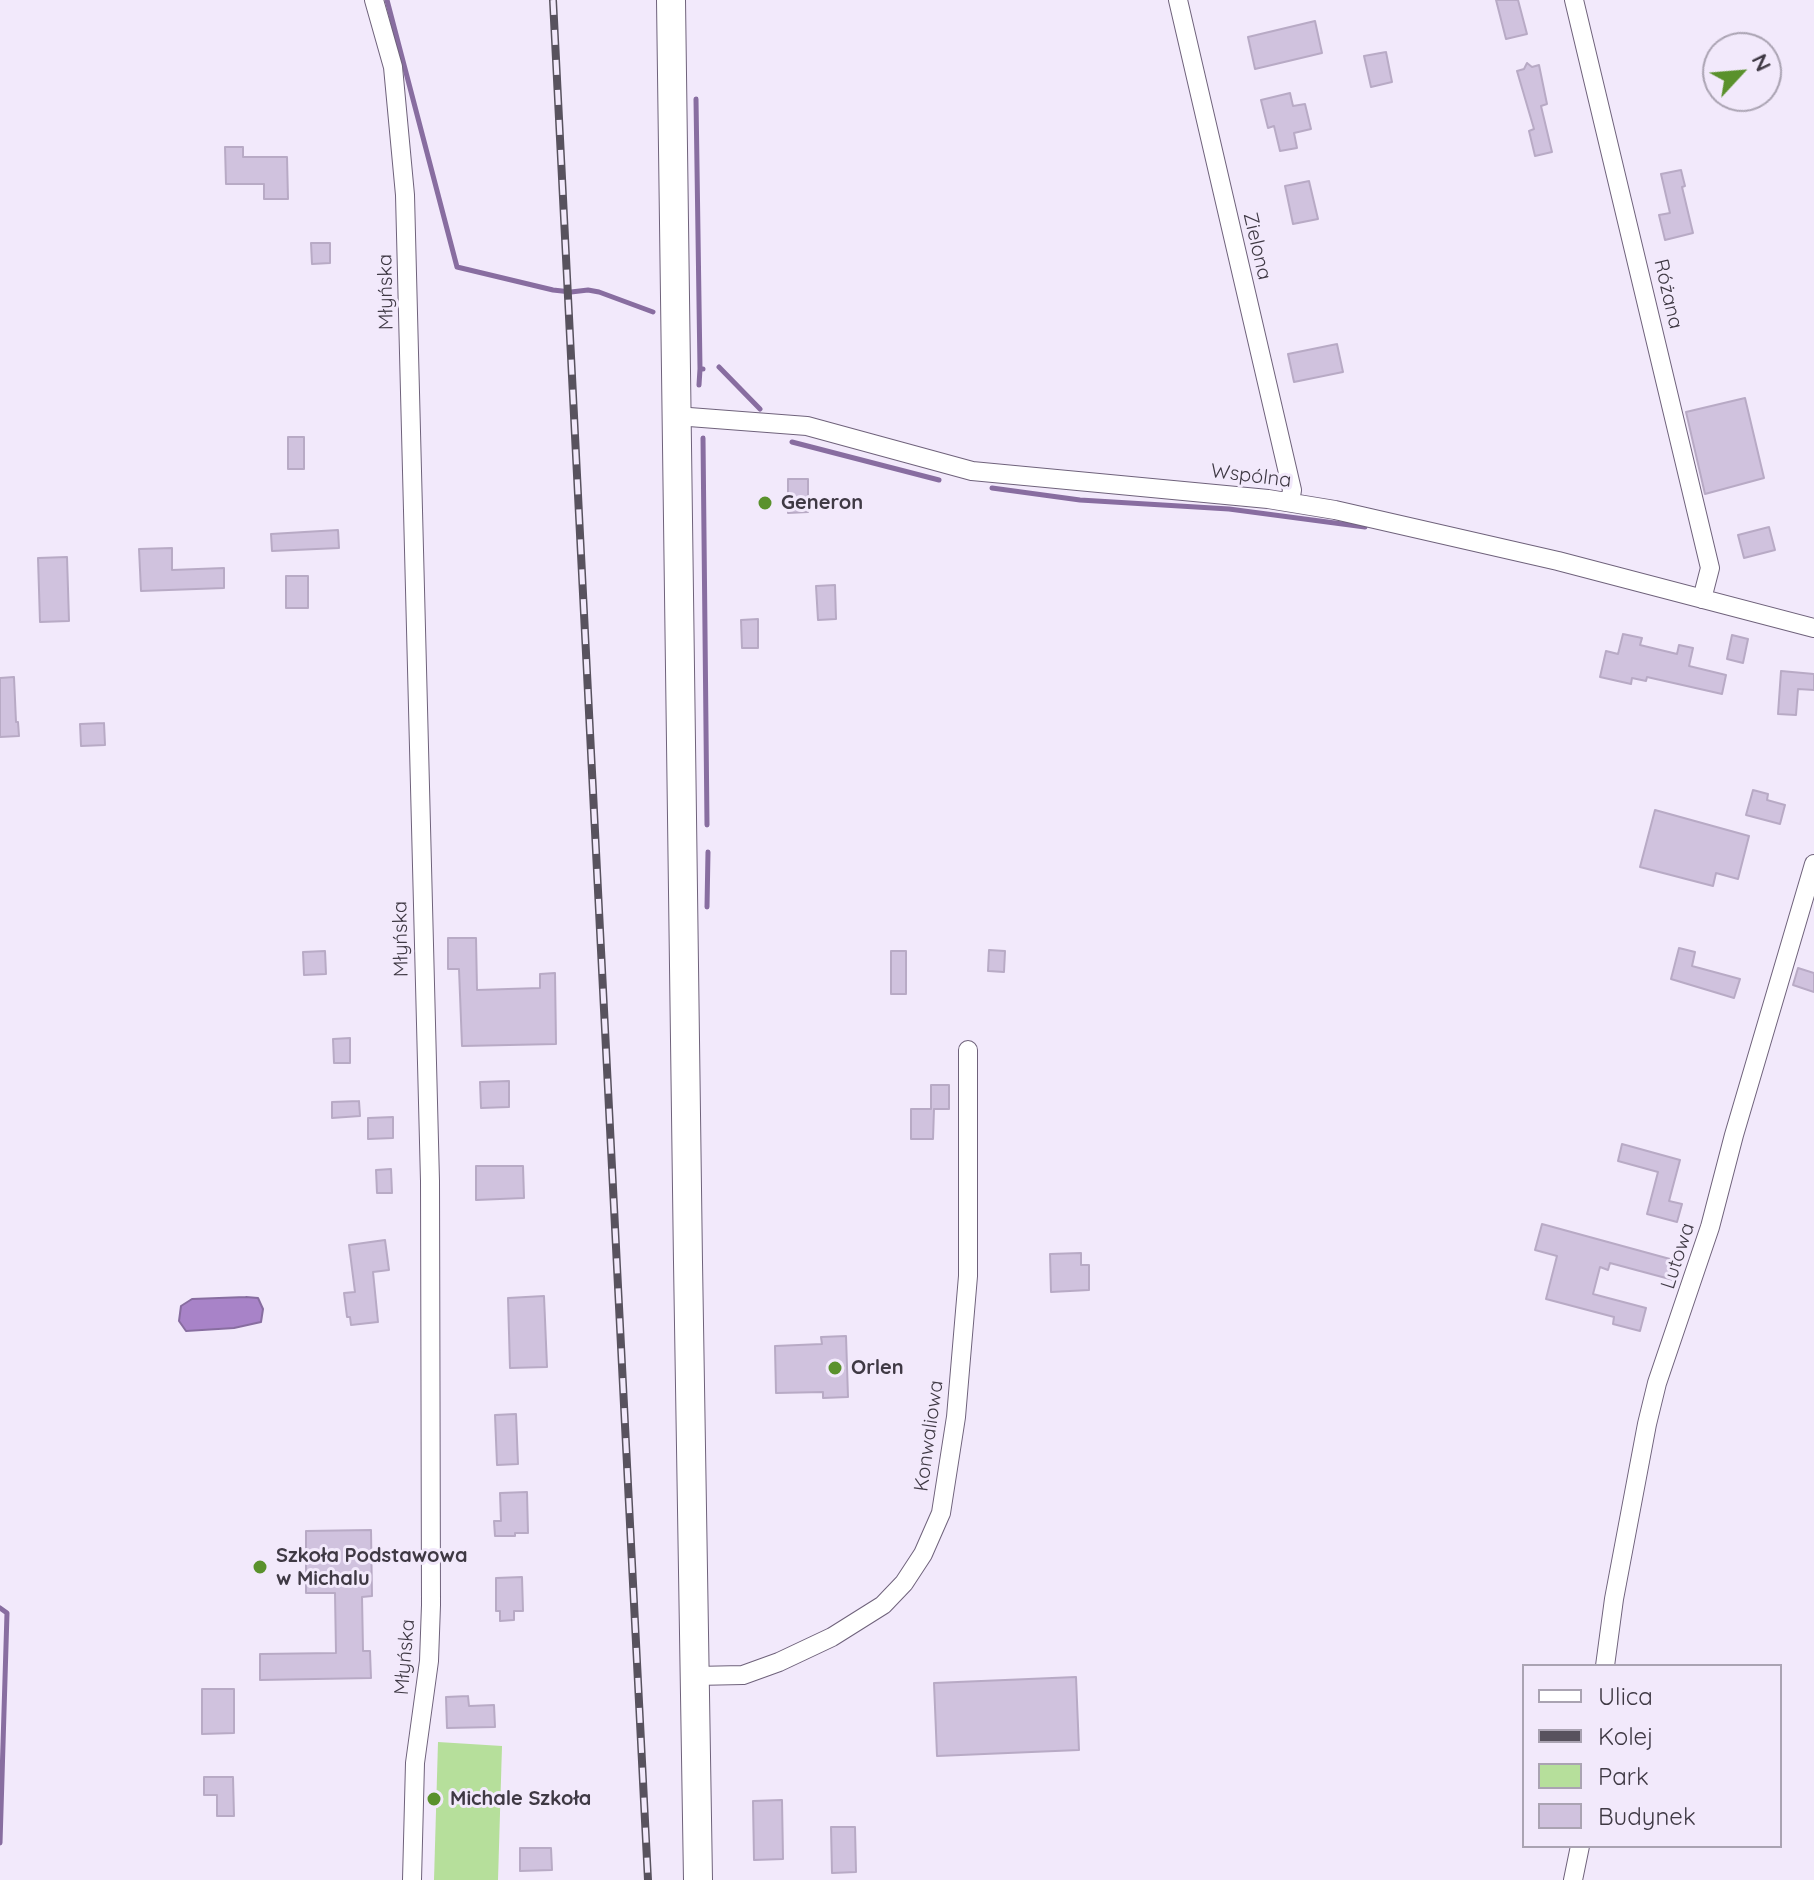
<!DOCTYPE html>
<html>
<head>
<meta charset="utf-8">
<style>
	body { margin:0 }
	#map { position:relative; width:1814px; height:1880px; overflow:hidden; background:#f2e9fb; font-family:Quicksand,sans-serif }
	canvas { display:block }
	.legend { position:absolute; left:1522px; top:1664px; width:260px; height:184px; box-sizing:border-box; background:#f2e9fb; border:2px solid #aaa3b2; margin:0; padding:10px 14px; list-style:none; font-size:24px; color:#3f3944 }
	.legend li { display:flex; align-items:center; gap:16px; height:40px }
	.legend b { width:40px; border:2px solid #aaa3b2 }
	.north { position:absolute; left:1702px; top:32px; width:80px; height:80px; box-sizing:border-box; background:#f2e9fb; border:2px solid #aaa3b2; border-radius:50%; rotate:64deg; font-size:22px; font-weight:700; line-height:32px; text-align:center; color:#3f3944 }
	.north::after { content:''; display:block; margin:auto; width:28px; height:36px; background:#5a912c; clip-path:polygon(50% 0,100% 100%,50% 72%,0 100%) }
</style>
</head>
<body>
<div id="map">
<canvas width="1814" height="1880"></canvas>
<ul class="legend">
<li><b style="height:10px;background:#fff"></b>Ulica</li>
<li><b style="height:10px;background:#58525e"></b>Kolej</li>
<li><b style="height:22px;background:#b6df9b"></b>Park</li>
<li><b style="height:22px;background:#d0c2de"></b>Budynek</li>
</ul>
<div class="north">N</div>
</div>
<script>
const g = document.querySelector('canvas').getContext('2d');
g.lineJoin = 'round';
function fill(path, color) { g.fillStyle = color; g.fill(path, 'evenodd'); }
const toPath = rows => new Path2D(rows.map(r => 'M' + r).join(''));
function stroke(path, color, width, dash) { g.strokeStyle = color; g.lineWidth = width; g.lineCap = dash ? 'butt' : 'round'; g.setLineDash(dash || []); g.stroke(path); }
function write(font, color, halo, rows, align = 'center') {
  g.font = font + ' Quicksand,sans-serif'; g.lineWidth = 6; g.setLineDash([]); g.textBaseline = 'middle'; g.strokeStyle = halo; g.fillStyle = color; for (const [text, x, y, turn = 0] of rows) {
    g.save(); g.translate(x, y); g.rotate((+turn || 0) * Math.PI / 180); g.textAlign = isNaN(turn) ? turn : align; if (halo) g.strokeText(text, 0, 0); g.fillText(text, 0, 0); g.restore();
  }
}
fill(toPath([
	[438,1742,502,1746,498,1880,434,1880]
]), '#b6df9b');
const water = toPath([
	[246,1297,258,1298,263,1309,261,1322,234,1328,186,1331,179,1321,181,1306,192,1299,246,1297]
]);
fill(water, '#a883c8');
stroke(water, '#886da0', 2);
stroke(toPath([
	[387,0,457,267,553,290,571,292,588,290,599,292,653,312],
	[696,99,700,369,703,369],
	[719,367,760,409],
	[699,385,700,369],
	[703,438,707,825],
	[792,442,939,480],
	[992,488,1080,500,1229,509,1365,527],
	[707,907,708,852],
	[0,1608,7,1613,0,1843]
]), '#886da0', 5);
const building = toPath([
	[1496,0,1518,0,1527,34,1506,39,1496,0],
	[1315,21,1322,53,1255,69,1248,37,1315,21],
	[1386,52,1392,82,1371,87,1364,56,1386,52],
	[1527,63,1532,67,1539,65,1547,104,1541,106,1552,152,1535,156,1529,131,1534,129,1517,71,1524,69,1527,63],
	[1290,93,1293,106,1305,104,1311,129,1294,133,1297,148,1280,151,1274,126,1268,128,1261,100,1290,93],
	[225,147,243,147,243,157,287,157,288,199,264,199,264,184,226,184,225,147],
	[1681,170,1685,186,1682,187,1693,233,1665,240,1659,215,1670,213,1661,174,1681,170],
	[1309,181,1318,219,1293,224,1285,186,1309,181],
	[311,243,330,243,330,263,312,264,311,243],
	[1337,344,1343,372,1294,382,1288,354,1337,344],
	[1745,398,1764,478,1705,494,1686,412,1745,398],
	[288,437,304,437,304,469,288,469,288,437],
	[788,479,808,479,808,512,788,513,788,479],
	[1769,527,1775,550,1744,558,1738,535,1769,527],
	[338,530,339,548,272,551,271,534,338,530],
	[172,548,172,570,224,568,224,588,141,591,139,549,172,548],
	[67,557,69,621,40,622,38,558,67,557],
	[286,576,308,576,308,608,286,608,286,576],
	[835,585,836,619,818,620,816,586,835,585],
	[758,619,758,648,742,648,741,620,758,619],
	[1623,634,1642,638,1640,645,1677,654,1679,645,1693,648,1689,666,1726,675,1722,694,1647,677,1646,681,1632,678,1631,684,1600,677,1606,651,1618,654,1623,634],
	[1732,635,1748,639,1743,663,1727,659,1732,635],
	[1781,671,1814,674,1814,690,1798,689,1796,715,1778,714,1781,671],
	[14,677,16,722,18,722,19,736,0,737,0,678,14,677],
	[104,723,105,745,81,746,80,724,104,723],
	[1753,790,1768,794,1767,800,1785,805,1780,824,1746,815,1753,790],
	[1655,810,1749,836,1738,879,1716,873,1713,886,1640,867,1655,810],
	[448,938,476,938,477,990,540,988,540,974,555,973,556,1044,462,1046,459,969,448,969,448,938],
	[1679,948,1695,952,1692,966,1740,979,1734,998,1671,979,1679,948],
	[989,950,1005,951,1004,972,988,971,989,950],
	[325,951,326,974,304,975,303,952,325,951],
	[891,951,906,951,906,994,891,994,891,951],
	[1798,968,1814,973,1814,992,1793,985,1798,968],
	[350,1038,350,1063,334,1063,333,1039,350,1038],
	[509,1081,509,1107,481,1108,480,1082,509,1081],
	[931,1085,949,1085,949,1109,934,1109,933,1139,911,1139,911,1109,931,1109,931,1085],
	[359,1101,360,1116,332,1118,332,1102,359,1101],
	[393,1117,393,1138,368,1139,368,1118,393,1117],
	[1622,1144,1680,1160,1669,1201,1682,1204,1677,1222,1647,1214,1658,1172,1618,1161,1622,1144],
	[476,1166,523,1166,524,1198,476,1200,476,1166],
	[391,1169,392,1193,377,1193,376,1170,391,1169],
	[1542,1224,1681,1262,1677,1281,1610,1263,1608,1270,1600,1267,1593,1294,1646,1308,1640,1331,1613,1324,1614,1317,1546,1299,1557,1256,1535,1250,1542,1224],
	[385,1240,389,1270,373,1272,378,1322,351,1325,350,1317,347,1317,344,1293,355,1292,349,1245,385,1240],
	[1081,1253,1081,1265,1089,1265,1089,1290,1051,1292,1050,1254,1081,1253],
	[544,1296,547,1367,510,1368,508,1298,544,1296],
	[846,1336,848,1397,823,1398,823,1392,776,1393,775,1346,822,1344,821,1337,846,1336],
	[516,1414,518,1464,497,1465,495,1415,516,1414],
	[527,1492,528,1533,515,1533,515,1536,495,1536,494,1521,501,1521,500,1493,527,1492],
	[371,1530,372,1596,362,1597,363,1651,370,1651,371,1678,260,1680,260,1654,336,1653,335,1593,306,1593,306,1531,371,1530],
	[522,1577,523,1611,514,1611,514,1620,500,1621,500,1611,496,1611,496,1578,522,1577],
	[1076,1677,1079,1750,937,1756,934,1683,1076,1677],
	[202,1689,234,1689,234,1733,202,1734,202,1689],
	[468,1696,469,1706,494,1705,495,1727,447,1728,446,1697,468,1696],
	[204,1777,233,1777,234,1816,217,1816,217,1795,204,1795,204,1777],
	[782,1800,783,1859,754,1860,753,1801,782,1800],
	[831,1827,855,1827,856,1872,832,1873,831,1827],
	[520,1848,551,1848,552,1870,520,1871,520,1848]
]);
fill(building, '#d0c2de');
stroke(building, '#b8aac5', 2);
const street = toPath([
	[374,0,393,67,405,195,430,1181,431,1605,429,1661,415,1763,412,1880],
	[1178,0,1292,490,1290,502],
	[1574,0,1710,568,1702,599],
	[676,416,807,426,972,471,1268,499,1335,510,1558,561,1814,628],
	[1605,1666,1614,1599,1647,1424,1657,1383,1710,1227,1734,1135,1814,864],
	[695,1676,743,1675,779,1662,832,1637,883,1605,904,1583,923,1554,941,1513,956,1417,968,1276,968,1050],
	[1573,1880,1580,1846]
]);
const primary = toPath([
	[671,0,688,1262,698,1880]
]);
stroke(street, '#6f627b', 20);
stroke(primary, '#6f627b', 30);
stroke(street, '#fff', 18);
stroke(primary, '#fff', 28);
const rail = toPath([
	[553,0,648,1880]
]);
stroke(rail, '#58525e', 8);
stroke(rail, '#f2e9fb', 5, [15]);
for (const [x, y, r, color] of [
	[765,503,8,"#5a912c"],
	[835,1368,8,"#5a912c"],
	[260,1567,8,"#5a912c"],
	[434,1799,8,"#5a912c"]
]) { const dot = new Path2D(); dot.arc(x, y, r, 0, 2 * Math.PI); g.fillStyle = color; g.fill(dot); stroke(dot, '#f2e9fb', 3); }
write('20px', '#3f3944', '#f2e9fb', [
	["Zielona",1257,246,77],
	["Młyńska",386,292,-91],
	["Różana",1668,294,77],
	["Wspólna",1251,476,7],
	["Młyńska",401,939,-91],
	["Lutowa",1678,1256,-72],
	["Konwaliowa",929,1436,-82],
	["Młyńska",405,1657,-85]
]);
write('bold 20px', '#3f3944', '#f2e9fb', [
	["Generon",781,503],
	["Orlen",851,1368],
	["Szkoła Podstawowa",276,1556],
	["w Michalu",276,1579],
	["Michale Szkoła",450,1799]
], 'left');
</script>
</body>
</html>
